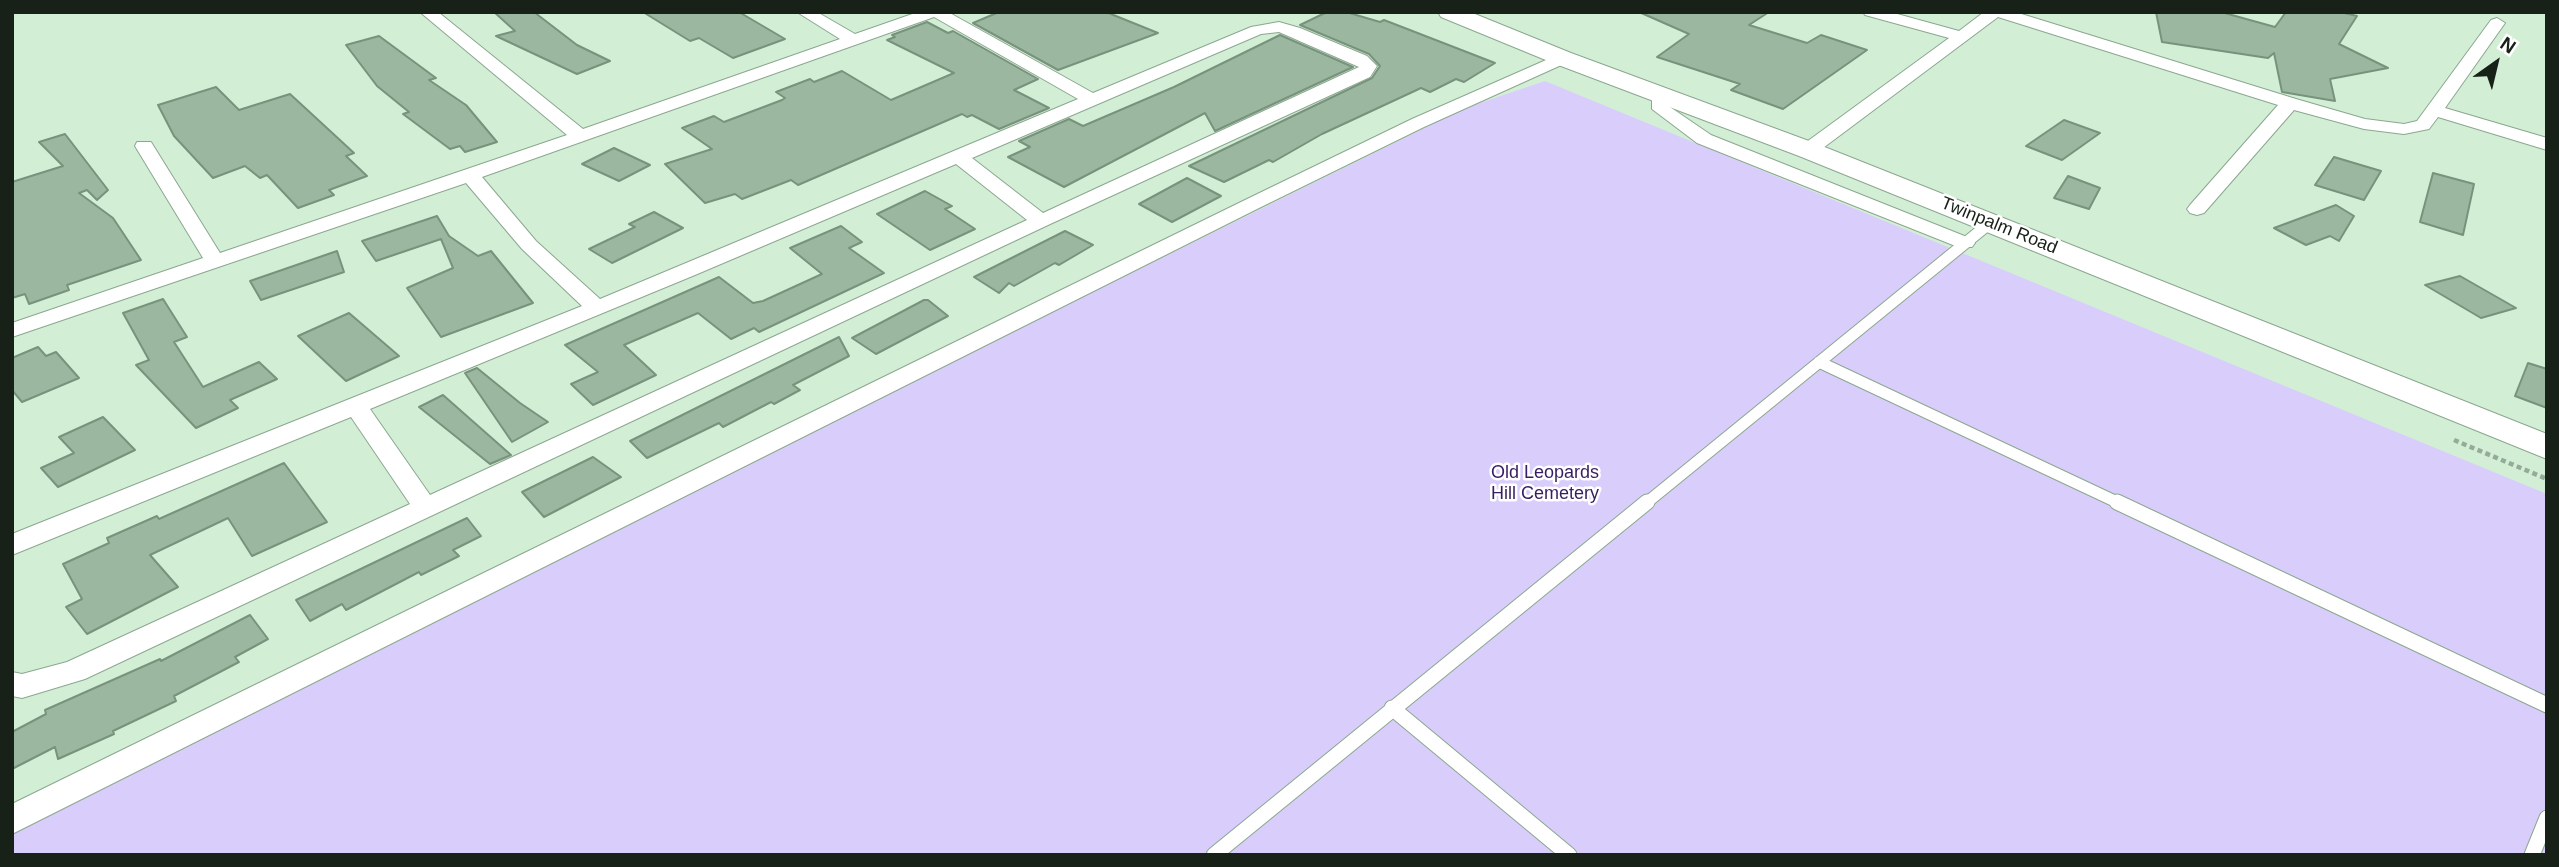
<!DOCTYPE html>
<html>
<head>
<meta charset="utf-8">
<style>
	body { margin:0 }
	#map { position:relative; width:2559px; height:867px; overflow:hidden; background:#d2efd6; font-family:Arial,sans-serif }
	canvas { display:block }
	.frame { position:absolute; inset:0; border:14px solid #172118; pointer-events:none }
	.north { position:absolute; left:2461px; top:28px; width:70px; height:70px; -webkit-text-stroke:5px #fff; paint-order:stroke; rotate:34deg; font-size:19px; font-weight:700; line-height:28px; text-align:center; color:#172118 }
	.north::after { content:''; display:block; margin:auto; width:24px; height:32px; background:#172118; clip-path:polygon(50% 0,100% 100%,50% 72%,0 100%) }
</style>
</head>
<body>
<div id="map">
<canvas width="2559" height="867"></canvas>
<div class="frame"></div>
<div class="north">N</div>
</div>
<script>
const g = document.querySelector('canvas').getContext('2d');
g.lineJoin = 'round';
function fill(path, color) { g.fillStyle = color; g.fill(path, 'evenodd'); }
const toPath = rows => new Path2D(rows.map(r => 'M' + r).join(''));
function stroke(path, color, width, dash) { g.strokeStyle = color; g.lineWidth = width; g.lineCap = dash ? 'butt' : 'round'; g.setLineDash(dash || []); g.stroke(path); }
function write(font, color, halo, rows, align = 'center') {
  g.font = font + ' Arial,sans-serif'; g.lineWidth = 5; g.setLineDash([]); g.textBaseline = 'middle'; g.strokeStyle = halo; g.fillStyle = color; for (const [text, x, y, turn = 0] of rows) {
    g.save(); g.translate(x, y); g.rotate((+turn || 0) * Math.PI / 180); g.textAlign = isNaN(turn) ? turn : align; if (halo) g.strokeText(text, 0, 0); g.fillText(text, 0, 0); g.restore();
  }
}
fill(toPath([
	[1545,81,2547,494,2547,855,12,855,12,826,1465,108]
]), '#d9cefb');
const building = toPath([
	[494,12,534,12,577,45,610,61,577,74,496,36,515,31,494,12],
	[643,12,739,12,785,39,733,58,699,38,690,41,643,12],
	[999,12,1106,12,1158,33,1058,70,973,23,999,12],
	[1327,12,1346,12,1380,22,1384,20,1495,63,1464,82,1456,79,1430,92,1421,88,1322,134,1273,162,1269,160,1224,182,1189,166,1372,78,1380,66,1369,54,1300,25,1327,12],
	[1639,12,1769,12,1749,25,1807,43,1821,35,1867,50,1783,109,1731,90,1740,84,1657,57,1689,34,1639,12],
	[2156,12,2221,12,2275,27,2286,12,2340,12,2357,16,2339,44,2388,68,2330,79,2335,101,2282,92,2274,53,2268,58,2162,42,2156,12],
	[927,22,948,33,953,31,1038,79,1014,90,1049,108,999,129,972,115,967,117,962,114,798,185,791,180,742,199,735,194,705,203,665,164,712,149,682,128,714,116,724,122,782,100,785,98,776,92,810,79,814,82,842,71,891,100,954,73,887,40,895,37,892,35,927,22],
	[1280,35,1353,67,1215,131,1205,113,1064,187,1008,157,1030,147,1019,141,1069,119,1083,126,1174,87,1280,35],
	[379,36,436,78,429,80,466,105,497,142,465,152,460,146,450,149,403,114,409,112,377,86,346,45,379,36],
	[216,87,239,110,290,94,354,153,346,156,367,176,329,190,334,195,298,208,267,175,260,178,245,166,213,178,174,136,158,105,216,87],
	[2064,120,2100,133,2062,160,2026,146,2064,120],
	[65,134,108,190,97,200,87,190,79,193,113,218,141,260,67,285,69,290,29,304,25,294,12,298,12,182,63,166,39,142,65,134],
	[614,148,650,165,619,181,582,164,614,148],
	[2334,157,2381,171,2364,200,2315,185,2334,157],
	[2433,173,2474,184,2463,235,2420,222,2433,173],
	[2068,176,2100,188,2089,209,2054,198,2068,176],
	[1187,178,1221,196,1172,222,1139,204,1187,178],
	[925,191,952,206,945,209,975,229,930,250,877,214,925,191],
	[2336,205,2354,216,2339,241,2330,236,2306,245,2274,228,2336,205],
	[654,212,683,228,612,263,589,249,635,227,629,224,654,212],
	[437,216,449,236,478,256,491,251,533,303,441,337,407,288,453,268,441,239,376,261,362,241,437,216],
	[841,226,862,242,849,248,884,273,759,332,754,328,731,339,698,313,624,345,656,375,593,405,571,384,598,372,565,345,719,277,753,303,763,301,822,274,790,248,841,226],
	[1065,231,1093,245,1059,265,1055,263,1014,286,1009,283,999,293,974,277,1065,231],
	[337,251,344,272,261,300,250,281,337,251],
	[2460,276,2516,308,2481,318,2425,285,2460,276],
	[163,299,187,337,174,342,203,387,259,362,277,379,230,400,238,408,196,428,136,365,149,360,123,313,163,299],
	[924,300,928,300,948,316,876,354,852,338,924,300],
	[349,313,399,356,346,381,298,336,349,313],
	[839,337,849,356,793,385,800,390,774,404,771,402,723,427,719,423,647,458,630,441,839,337],
	[38,347,46,356,56,352,79,378,22,402,12,390,12,358,38,347],
	[2528,363,2547,369,2547,408,2515,396,2528,363],
	[477,368,520,403,548,422,512,442,465,373,477,368],
	[443,395,511,455,490,464,419,407,443,395],
	[103,417,135,450,58,487,41,468,74,453,59,437,103,417],
	[593,457,621,477,544,517,522,492,593,457],
	[284,463,327,522,252,556,228,518,150,555,178,587,87,634,66,607,82,599,63,564,109,543,107,538,157,516,159,519,284,463],
	[467,518,481,536,453,550,459,556,421,575,419,572,346,610,342,604,310,621,296,600,467,518],
	[250,615,268,639,235,657,239,662,174,696,176,701,113,731,114,734,58,759,55,747,12,769,12,732,46,714,45,710,160,659,161,661,250,615]
]);
fill(building, '#9bb79f');
stroke(building, '#78937c', 2);
const serviceFar1 = toPath([
	[1819,362,2121,504],
	[1645,504,1990,223]
]);
const service = toPath([
	[2117,502,2547,705],
	[1392,708,1569,855],
	[1214,855,1647,502],
	[2532,855,2547,818]
]);
const minor = toPath([
	[420,12,438,12,583,129,840,39,797,12,817,12,855,34,918,12,948,12,1093,93,1251,27,1279,22,1300,28,1367,56,1377,66,1370,77,1048,225,85,679,22,698,12,696,12,672,22,674,67,662,410,504,351,417,12,555,12,534,582,306,522,249,466,183,12,337,12,323,203,258,135,146,137,142,151,142,220,253,567,135,420,12],
	[934,17,1078,99,600,299,536,241,482,177,934,17],
	[1279,32,1359,67,1043,213,972,158,1261,34,1279,32],
	[956,164,1027,220,430,495,370,409,695,275,956,164],
	[1863,12,1890,12,1959,31,1984,12,2015,12,2296,99,2365,119,2404,124,2417,121,2491,20,2497,18,2505,23,2445,108,2547,138,2547,150,2438,117,2429,129,2404,134,2364,129,2294,110,2204,213,2197,215,2190,213,2187,209,2190,205,2278,105,1998,17,1815,154,1801,154,1799,150,1801,146,1949,38,1865,15,1863,12],
	[1562,53,1568,54,1570,58,1568,62,1424,127,1257,209,12,834,12,804,1243,201,1412,119,1562,53],
	[1661,90,1670,95,1670,107,1711,135,1972,239,1975,243,1972,247,1958,247,1697,143,1652,109,1652,95,1661,90]
]);
const secondary = toPath([
	[1438,12,1470,12,1571,53,1817,144,2547,434,2547,459,1799,156,1553,63,1441,17,1438,12]
]);
stroke(serviceFar1, '#8ba78f', 13);
stroke(service, '#8ba78f', 17);
stroke(minor, '#8ba78f', 2);
stroke(secondary, '#8ba78f', 2);
stroke(toPath([
	[2454,440,2547,479]
]), '#94ab97', 4.5, [5, 3.5]);
stroke(serviceFar1, '#fff', 11);
stroke(service, '#fff', 15);
fill(minor, '#fff');
fill(secondary, '#fff');
write('18px', '#172118', '#fff', [
	["Twinpalm Road",1999,226,22]
]);
write('18px', '#371d61', '#fff', [
	["Old Leopards",1545,473],
	["Hill Cemetery",1545,494]
]);
</script>
</body>
</html>
